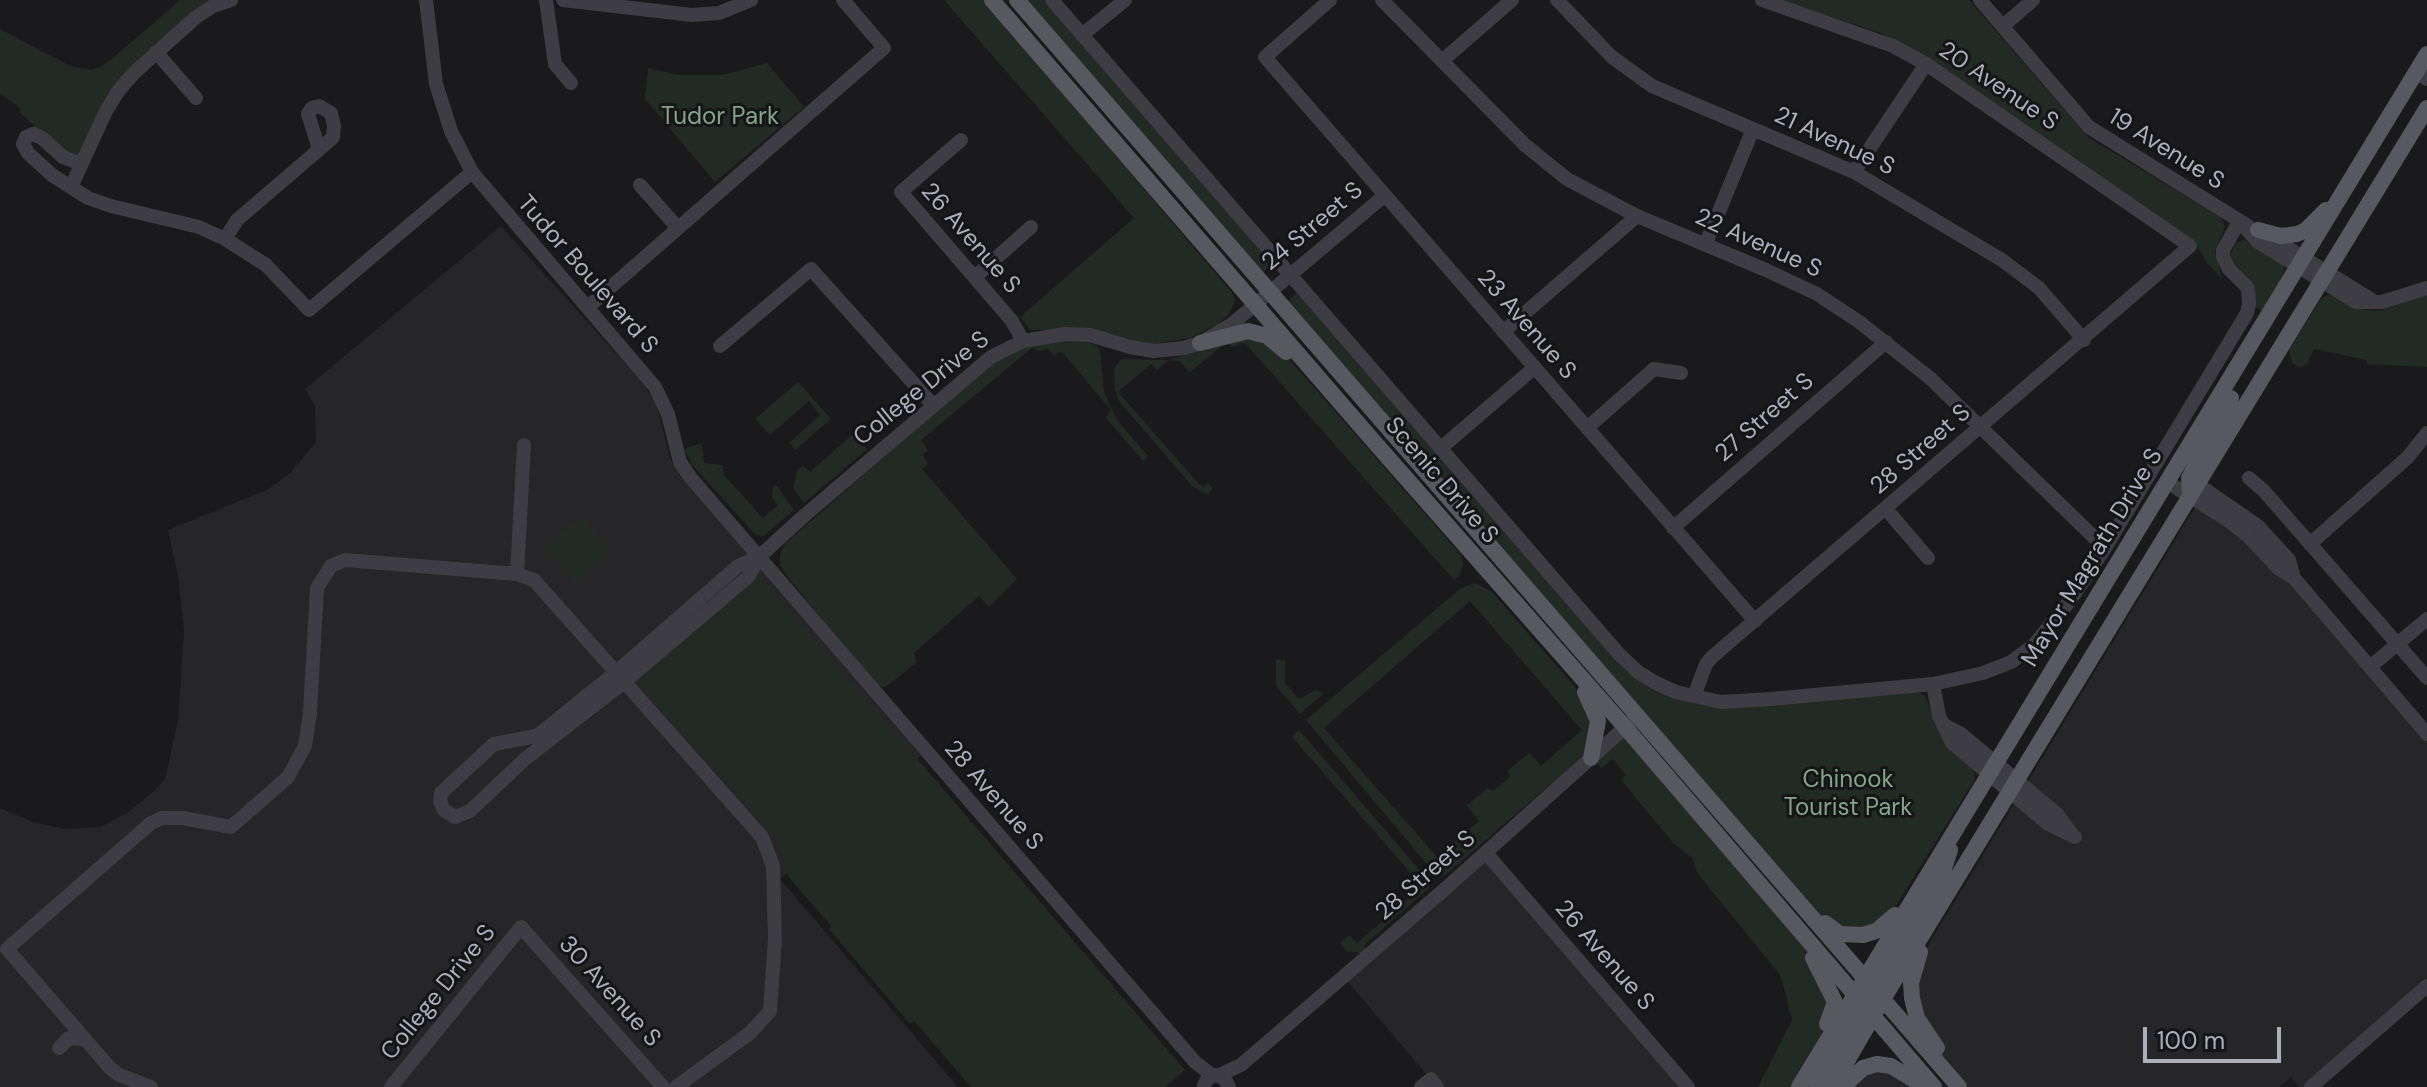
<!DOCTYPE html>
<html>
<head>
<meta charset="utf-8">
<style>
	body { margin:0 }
	#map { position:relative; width:2427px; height:1087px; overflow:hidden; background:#1a1a1c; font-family:"DM Sans",sans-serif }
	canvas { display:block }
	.scale { position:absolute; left:2143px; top:1027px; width:138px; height:36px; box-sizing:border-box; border:4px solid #adb0bc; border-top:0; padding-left:10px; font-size:24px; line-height:28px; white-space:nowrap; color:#adb0bc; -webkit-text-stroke:6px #151517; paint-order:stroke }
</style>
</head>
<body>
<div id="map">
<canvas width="2427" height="1087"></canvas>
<div class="scale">100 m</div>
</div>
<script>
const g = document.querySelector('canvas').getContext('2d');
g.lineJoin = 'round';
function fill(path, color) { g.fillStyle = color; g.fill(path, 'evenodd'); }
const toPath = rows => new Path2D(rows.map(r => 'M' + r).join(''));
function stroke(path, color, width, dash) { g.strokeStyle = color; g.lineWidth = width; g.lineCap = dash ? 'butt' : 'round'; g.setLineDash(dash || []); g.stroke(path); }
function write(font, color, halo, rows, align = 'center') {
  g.font = font + ' "DM Sans",sans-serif'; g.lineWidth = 6; g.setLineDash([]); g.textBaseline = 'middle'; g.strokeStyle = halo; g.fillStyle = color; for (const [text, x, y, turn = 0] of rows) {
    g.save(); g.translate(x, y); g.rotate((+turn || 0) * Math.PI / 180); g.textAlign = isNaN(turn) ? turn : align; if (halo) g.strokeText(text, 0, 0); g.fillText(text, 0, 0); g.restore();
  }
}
fill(toPath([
	[501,226,641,381,656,403,670,458,680,476,921,756,780,879,958,1087,0,1087,0,808,33,822,65,829,100,827,127,813,150,795,165,779,178,721,184,630,178,575,168,530,267,490,290,473,316,442,315,406,305,389],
	[2203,494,2235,517,2427,734,2427,986,2311,1087,2299,1087,2291,1077,2279,1087,1968,1087,1939,1052,1911,983,1930,942],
	[1486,853,1688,1087,1437,1087,1344,977],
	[1891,1066,1926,1087,1845,1087,1858,1072]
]), '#262629');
fill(toPath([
	[180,0,229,0,134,73,81,164,33,134,34,125,19,112,21,109,0,93,0,29,70,66,91,70,102,66,113,58],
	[944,0,983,0,1229,289,1236,300,1228,315,1218,324,1190,338,1153,344,1130,341,1091,329,1031,330,1020,317,1134,218],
	[1023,0,1044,0,1272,264,1260,275],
	[1781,0,1969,0,2089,138,2221,217,2225,226,2215,251,2222,279,2206,262,2195,242,1916,51,1881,33],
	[767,63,804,107,715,182,645,99,648,68,678,75,723,75],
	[2244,240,2283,264,2284,269,2282,279,2262,311,2256,307,2254,284,2233,262,2230,255,2236,243],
	[1297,293,1605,648,1696,703,1919,692,1925,696,1936,725,1973,767,1975,779,1890,915,1862,932,1827,922,1286,303],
	[2427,294,2427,367,2367,364,2367,360,2314,349,2307,364,2301,368,2292,363,2289,350,2321,299,2327,295,2333,295,2355,307,2373,311,2383,310],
	[1244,335,1282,351,1461,555,1463,565,1459,576,1454,580,1246,344,1242,343,1233,347,1227,342,1190,372,1179,361,1169,360,1157,370,1151,364,1118,392,1199,484,1203,487,1208,483,1213,488,1207,495,1192,486,1119,401,1115,390,1114,368,1122,359,1169,360],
	[1070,339,1087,341,1096,345,1100,351,1104,392,1117,420,1148,456,1143,461,1106,418,1110,409,1063,353,1059,352,1054,356,1048,349,1038,351,1033,347,921,440,928,450,922,455,928,463,922,469,1017,579,989,607,979,596,914,653,917,662,888,685,883,687,876,685,787,576,780,565,780,554,785,544,986,367,1018,347],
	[798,382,831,419,795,450,789,443,820,415,809,401,770,435,755,419],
	[853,434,867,449,804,503,793,488,797,470,803,466,810,472],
	[702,443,704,463,723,465,723,474,763,518,778,505,772,498,773,485,777,486,794,510,764,536,756,535,693,466,684,449],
	[581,517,612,552,576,583,545,548],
	[758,574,1185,1070,1165,1087,971,1087,914,1021,910,1024,829,929,831,926,788,876,778,841,634,680],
	[1475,583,1491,591,1581,694,1589,705,1592,737,1583,754,1575,763,1444,876,1436,875,1306,720,1461,588],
	[1470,601,1582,730,1541,766,1529,753,1507,771,1510,777,1493,791,1487,788,1467,806,1479,821,1437,857,1324,728],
	[1276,659,1285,661,1285,683,1299,699,1315,690,1324,693,1300,714,1276,686],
	[1625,727,1807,948,1834,1010,1797,1087,1758,1087,1792,1020,1781,976,1698,874,1692,858,1674,844,1621,780,1626,775,1613,759,1601,768,1593,757],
	[1299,730,1430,882,1430,887,1364,945,1366,949,1361,953,1347,951,1340,943,1349,935,1357,943,1420,889,1414,882,1415,878,1292,737]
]), '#222b23');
stroke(toPath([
	[426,0,436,84,451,131,472,172,655,387,668,414,680,462,690,477,1195,1062,1213,1076],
	[546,0,555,64,571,83],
	[563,0,692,15,719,13,751,0],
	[1052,0,1619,654,1638,672,1656,683,1676,692,1721,702,1771,699,1933,684,1983,673,2011,662,2034,645,2071,599,2105,548,2247,313,2249,304,2248,288,2229,269,2223,257,2223,250,2239,222],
	[1330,0,1265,57,1755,621],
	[1382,0,1525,145,1567,179,1637,216,1766,270,1817,294,1858,321,1930,378,2105,548],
	[1557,0,1612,57,1652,86,1854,172,2002,260,2039,288,2084,340],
	[1980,0,2089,127,2248,226],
	[2003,26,2033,0],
	[1082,35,1125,0],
	[156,52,196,98],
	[1442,61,1512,0],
	[2416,72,2427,79],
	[961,140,901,192,1012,321,1023,341],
	[81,164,63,157,42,138,33,134,26,137,23,144,28,153,52,175,88,198,111,206,199,227,225,239,266,265,309,310,472,172],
	[1854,172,1926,64],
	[640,185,678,228],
	[71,187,106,111,119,90,134,73,195,18,213,6,231,0],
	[2240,222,2258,242,2356,302,2382,302,2427,288],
	[2267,235,2375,302],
	[225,239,237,220,329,141,333,137,334,126,331,113,319,106,312,108,308,114,319,149],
	[1706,243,1753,129],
	[975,277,1031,227],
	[588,307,884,48,843,0],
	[1503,332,1637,216],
	[720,346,811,269,933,405],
	[1587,428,1654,369,1681,373],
	[1441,448,1534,368],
	[2249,478,2264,491,2427,678],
	[2190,479,2258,526,2289,560,2294,578],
	[2167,482,2226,519,2248,536,2278,568,2294,578,2427,734],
	[1886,509,1928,558],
	[1673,528,1886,342],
	[2310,544,2408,457,2427,433],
	[760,556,738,566,615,673,542,732,536,736,494,744,441,793,440,802,444,810,455,817,470,811,525,759,623,683,748,577,760,556,805,515,991,357,1023,341,1065,334,1090,335,1130,347,1154,351,1184,348,1200,343,1232,324,1384,196],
	[517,574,524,445],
	[2370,667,2427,619],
	[1933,684,1939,716,1952,743,2048,824,2075,837],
	[1694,696,1706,664,1712,657,2190,246,1926,64,1893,46,1762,0],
	[1944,725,1961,734,2057,814,2071,833],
	[1486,853,1688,1087],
	[59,1048,69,1038,84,1039],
	[1217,1076,1241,1065,1445,889,1631,722],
	[1204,1085,1208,1078,1216,1075,1224,1078,1229,1087],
	[151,1087,119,1075,110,1068,7,949,151,823,162,818,183,818,231,827,288,777,305,746,310,713,317,588,331,566,345,560,517,574,534,580,762,837,773,866,775,939,770,1011,750,1033,676,1087],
	[391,1087,521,927,663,1087],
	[1421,1087,1431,1079,1437,1087],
	[2311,1087,2427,986]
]), '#3d3d43', 14);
stroke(toPath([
	[992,0,1376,444,1625,727,1934,1087],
	[1017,0,1959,1087],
	[2258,230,2281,236,2297,234,2306,230,2326,210],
	[1200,343,1248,331,1267,336,1286,352],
	[2190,496,2189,478,2231,398],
	[1585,692,1598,721,1591,758],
	[1825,923,1840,934,1863,935,1876,931,1895,915],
	[1920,952,1911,983,1912,998,1917,1018,1937,1048],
	[1813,958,1835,1002,1827,1024],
	[1872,999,1875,989,1940,881,1950,850],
	[1799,1087,2427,54],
	[1817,1087,1858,1013,1865,994],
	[1832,1087,1883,999,2427,108],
	[1843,1087,1863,1068,1877,1064,1891,1066,1926,1087]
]), '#575860', 16);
write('24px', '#adb0bc', '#151517', [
	["20 Avenue S",1998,87,34],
	["21 Avenue S",1834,142,25],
	["19 Avenue S",2166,150,32],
	["24 Street S",1313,227,-40],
	["26 Avenue S",970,239,49],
	["22 Avenue S",1758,244,24],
	["Tudor Boulevard S",587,275,49],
	["23 Avenue S",1526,325,49],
	["College Drive S",922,389,-39],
	["27 Street S",1765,418,-41],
	["28 Street S",1921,450,-41],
	["Scenic Drive S",1441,481,49],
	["Mayor Magrath Drive S",2093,558,-59],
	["28 Avenue S",993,796,49],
	["28 Street S",1426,876,-41],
	["26 Avenue S",1604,956,49],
	["30 Avenue S",609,992,48],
	["College Drive S",439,993,-51]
]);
write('24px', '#84a688', '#151517', [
	["Tudor Park",720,118],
	["Chinook",1848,781],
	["Tourist Park",1848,809]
]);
</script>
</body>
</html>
